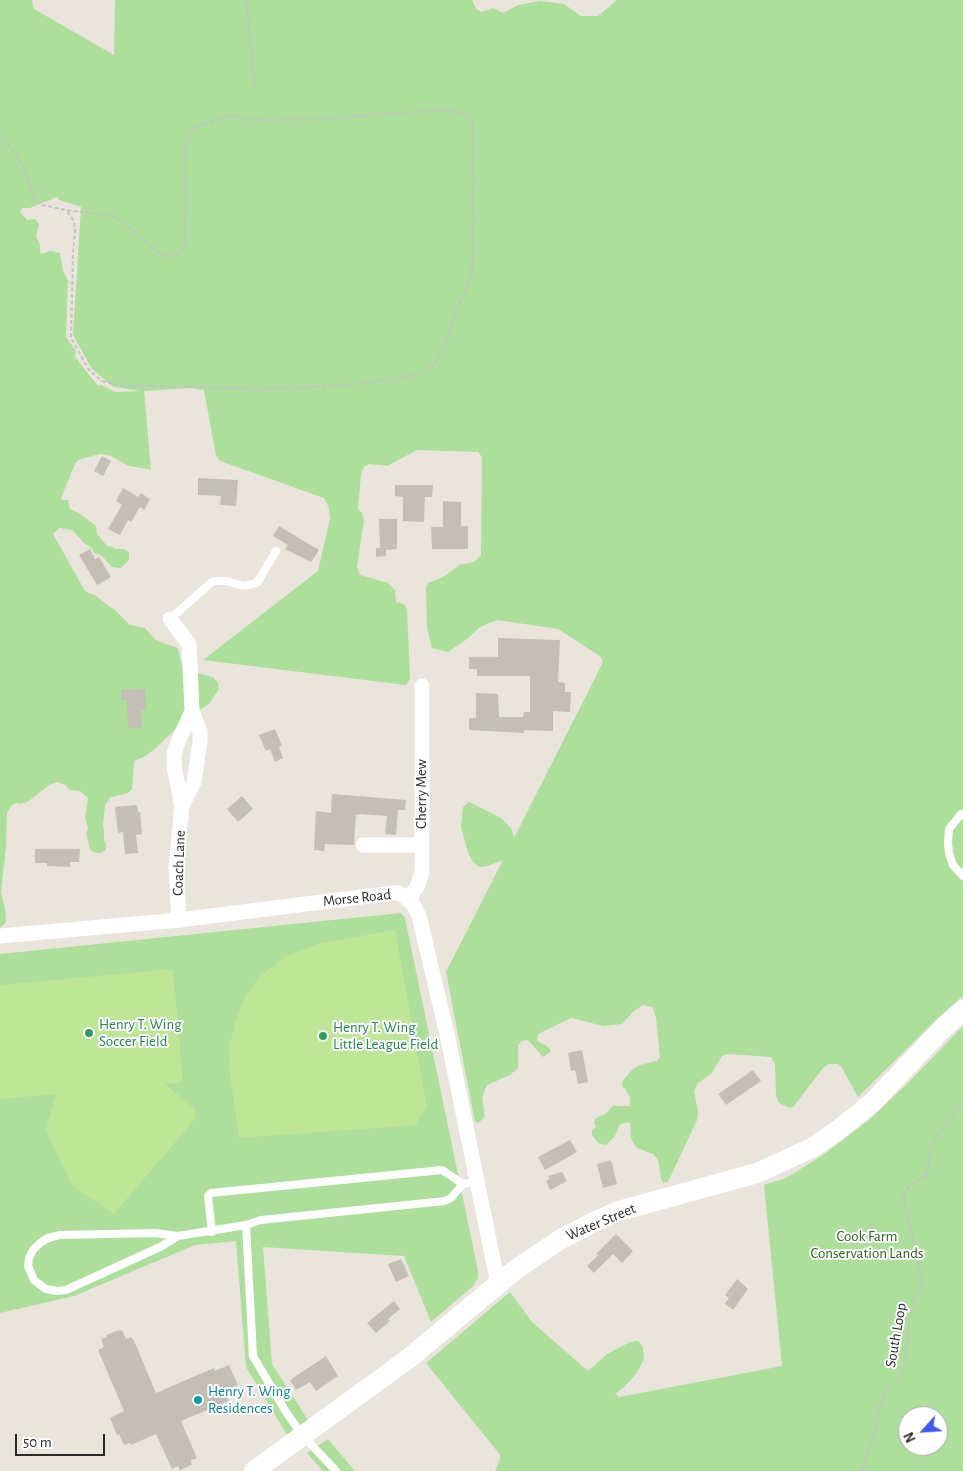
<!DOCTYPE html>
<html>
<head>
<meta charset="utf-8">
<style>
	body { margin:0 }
	#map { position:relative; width:963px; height:1471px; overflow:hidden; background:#eae5dc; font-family:"Alegreya Sans",sans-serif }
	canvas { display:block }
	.north { position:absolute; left:898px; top:1406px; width:50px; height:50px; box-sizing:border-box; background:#fff; border:1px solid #a9a9a9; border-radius:50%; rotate:244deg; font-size:14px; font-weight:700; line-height:20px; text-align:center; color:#292929 }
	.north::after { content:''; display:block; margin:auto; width:18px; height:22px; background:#445aef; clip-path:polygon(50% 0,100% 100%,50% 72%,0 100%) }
	.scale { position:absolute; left:15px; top:1434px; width:90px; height:22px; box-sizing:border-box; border:2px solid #292929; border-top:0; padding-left:6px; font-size:15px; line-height:18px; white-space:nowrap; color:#292929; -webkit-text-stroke:4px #fff; paint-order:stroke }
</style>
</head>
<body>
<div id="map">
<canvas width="963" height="1471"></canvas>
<div class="north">N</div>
<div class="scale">50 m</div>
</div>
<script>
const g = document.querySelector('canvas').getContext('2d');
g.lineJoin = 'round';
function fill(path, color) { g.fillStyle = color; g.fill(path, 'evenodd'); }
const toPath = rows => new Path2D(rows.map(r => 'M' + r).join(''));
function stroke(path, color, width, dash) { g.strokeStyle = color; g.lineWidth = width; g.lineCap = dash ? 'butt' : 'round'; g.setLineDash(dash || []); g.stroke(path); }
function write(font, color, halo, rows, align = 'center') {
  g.font = font + ' "Alegreya Sans",sans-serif'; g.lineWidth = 4; g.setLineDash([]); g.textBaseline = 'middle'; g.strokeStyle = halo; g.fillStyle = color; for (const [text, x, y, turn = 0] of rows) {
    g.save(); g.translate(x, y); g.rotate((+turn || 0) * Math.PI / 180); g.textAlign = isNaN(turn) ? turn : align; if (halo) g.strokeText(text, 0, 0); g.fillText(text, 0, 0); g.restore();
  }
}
fill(toPath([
	[0,0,32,0,34,9,114,55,115,0,472,0,476,9,481,12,493,8,503,13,518,5,540,1,564,4,581,16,598,16,617,0,963,0,963,996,942,1014,858,1097,842,1068,838,1064,828,1064,823,1068,794,1106,790,1108,779,1103,776,1096,775,1065,771,1057,727,1054,722,1056,711,1074,698,1083,694,1091,698,1111,697,1120,668,1182,663,1183,661,1178,658,1160,653,1154,637,1148,634,1144,631,1138,630,1122,620,1124,615,1136,606,1145,598,1143,592,1135,592,1130,596,1127,594,1123,596,1118,605,1114,613,1106,630,1106,630,1098,626,1090,622,1086,623,1080,632,1070,640,1065,657,1061,660,1057,656,1017,652,1007,643,1005,634,1011,622,1024,603,1026,571,1018,538,1034,537,1041,547,1046,551,1051,543,1057,528,1040,522,1041,518,1045,518,1068,510,1075,487,1085,482,1098,485,1116,479,1123,475,1122,446,972,503,860,488,866,480,867,473,862,468,853,461,827,463,807,469,802,501,818,511,828,514,838,603,662,600,656,558,629,497,620,480,627,467,639,448,652,432,648,427,628,426,588,428,583,443,577,459,565,474,562,481,555,482,457,478,452,417,450,387,466,369,464,364,467,361,474,358,509,362,513,364,520,357,567,360,575,388,583,395,590,396,602,404,604,407,609,410,679,406,685,203,660,318,571,330,519,329,508,324,498,220,461,216,456,204,390,189,388,144,391,151,471,148,469,129,466,109,455,100,454,78,460,75,464,61,498,62,500,68,500,70,509,79,513,96,526,97,534,108,547,110,546,115,549,124,549,129,552,129,560,121,568,112,567,101,555,94,553,91,547,86,545,72,530,59,528,53,534,85,591,96,596,110,607,114,609,130,625,145,628,156,640,177,648,179,652,183,669,213,677,218,683,219,689,209,704,187,718,156,748,144,757,134,761,132,789,128,793,111,797,105,805,103,826,104,830,104,841,106,845,106,850,100,853,93,852,90,849,86,833,88,828,85,818,88,798,80,791,70,790,65,785,58,782,49,785,29,801,21,804,16,803,12,805,7,813,6,846,1,892,5,909,6,922,0,928],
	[57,197,59,200,81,207,73,335,92,369,113,387,141,391,116,392,101,385,98,386,75,357,76,351,66,337,68,280,63,271,60,253,50,251,42,254,40,252,40,245,36,236,39,224,35,219,27,220,20,212,22,208,30,208],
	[401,913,405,918,478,1271,478,1278,473,1286,431,1322,404,1256,263,1247,272,1364,308,1420,287,1435,246,1367,236,1241,195,1245,74,1296,0,1313,0,954],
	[963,1026,963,1471,495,1471,501,1456,426,1363,510,1292,532,1322,588,1371,607,1354,630,1342,638,1341,643,1347,644,1359,637,1373,624,1387,615,1394,619,1397,782,1366,764,1185,786,1178,823,1155,869,1120,908,1083],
	[908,1416,938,1416,938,1446,908,1446],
	[328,1439,355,1471,323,1471,307,1453]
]), '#aede9b');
fill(toPath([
	[395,930,427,1107,415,1125,239,1138,230,1074,229,1048,235,1023,244,998,260,976,288,955,321,943],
	[173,969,183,1082,165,1084,195,1109,195,1119,114,1214,72,1186,46,1130,56,1094,0,1099,0,985]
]), '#bfe597');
fill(toPath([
	[102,456,111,461,103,476,94,471],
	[198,478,238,480,236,506,220,505,221,496,198,495],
	[395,485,433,485,432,497,425,497,424,522,403,521,403,497,395,496],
	[123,488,138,497,141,493,150,499,144,510,140,507,131,522,128,520,120,535,108,529,122,505,116,501],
	[443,501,461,502,461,526,468,526,468,549,432,549,431,527,443,527],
	[379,519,397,519,397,549,386,550,386,556,376,557,376,548,380,548],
	[279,526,319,550,311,562,285,549,288,545,273,536],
	[90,549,95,559,99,557,111,577,97,585,79,555],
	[498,638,560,640,558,682,565,683,565,692,571,692,570,712,553,711,553,731,524,730,524,733,469,730,469,718,476,718,476,693,498,694,499,717,523,717,524,712,530,712,530,676,477,676,477,669,469,669,469,657,498,657],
	[145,689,146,710,141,710,142,728,128,728,127,700,121,700,121,690],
	[275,729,282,746,279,747,283,758,275,762,270,749,266,751,259,735],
	[332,794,406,800,405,810,398,810,396,835,385,834,387,816,361,814,356,815,354,845,325,844,324,851,314,850,316,811,331,813],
	[242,796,253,809,238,822,227,809],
	[137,805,138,812,140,812,142,834,136,835,138,853,125,854,123,832,118,833,115,807],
	[35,849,80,849,79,862,70,862,70,867,47,866,47,863,35,863],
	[582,1050,588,1082,578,1084,575,1070,571,1071,568,1053],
	[753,1070,761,1081,726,1105,718,1094],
	[570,1140,577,1152,545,1170,538,1157],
	[611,1160,617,1184,603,1188,597,1164],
	[562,1172,567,1181,550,1190,546,1181,550,1179,548,1176],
	[616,1234,633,1251,622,1263,613,1254,594,1273,587,1266,598,1255,596,1254],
	[401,1259,409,1276,396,1282,388,1264],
	[737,1279,748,1289,733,1310,725,1304,729,1298,725,1295],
	[394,1301,400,1309,388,1319,390,1321,376,1333,367,1323],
	[119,1330,120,1331,122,1330,126,1339,131,1337,135,1343,156,1393,214,1368,215,1371,229,1365,238,1385,224,1391,229,1401,181,1421,197,1458,191,1460,192,1465,180,1470,178,1466,172,1469,156,1434,131,1445,130,1443,124,1445,119,1434,117,1435,110,1418,124,1411,98,1350,104,1347,101,1339,107,1337,106,1335],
	[326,1356,338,1376,316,1391,310,1382,296,1390,290,1380]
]), '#c3bfb7');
stroke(toPath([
	[246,0,255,86],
	[0,134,19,159,26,172,34,200,42,205,66,210,115,216,158,252,167,256,176,255,182,250,185,241,186,141,189,133,194,128,229,116,239,117,251,120,314,119,448,110,466,114,471,119,473,126,473,264,470,277,442,351,435,364,424,372,406,377,363,383,301,388,261,389,219,388,199,386,176,387,118,385,102,381,89,370,71,338,73,253,75,231,74,221,66,210],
	[862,1471,867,1452,874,1437,878,1421,878,1409,888,1389,900,1378,904,1365,910,1313,915,1297,923,1284,903,1196,910,1185,927,1175,931,1145,963,1100]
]), '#c3c3c3', 2, [4, 2.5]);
stroke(toPath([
	[170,619,213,581,227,581,243,586,257,583,276,551],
	[961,814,949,829,948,843,949,853,953,865,963,876],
	[246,1225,261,1220,445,1201,451,1198,463,1184],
	[212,1232,208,1196,211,1193,442,1170,463,1184,478,1182],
	[178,1236,160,1247,66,1290,57,1291,46,1289,39,1284,34,1280,28,1266,29,1258,33,1250,40,1243,48,1238,60,1235,155,1233,178,1236,246,1225,253,1356,286,1412,303,1436,336,1471]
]), '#fff', 8);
stroke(toPath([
	[170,619,189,644,192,711,178,742,174,754,174,766,182,806,176,867,179,920],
	[182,806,194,782,200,742,200,732,192,711],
	[363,845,421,845],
	[408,899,417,887,422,872,422,686],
	[0,936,179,920,393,893,399,893,404,896,413,904,419,916,447,1034,498,1284]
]), '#fff', 15);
stroke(toPath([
	[254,1471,408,1359,515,1270,561,1239,598,1220,619,1211,757,1173,812,1148,838,1130,873,1102,942,1029,963,1010]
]), '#fff', 20);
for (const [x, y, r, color] of [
	[89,1033,5,"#2e9e5b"],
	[323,1036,5,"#2e9e5b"],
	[198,1400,5,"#0f9aa8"]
]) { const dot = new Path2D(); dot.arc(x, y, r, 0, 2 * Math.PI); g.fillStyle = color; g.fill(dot); stroke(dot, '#fff', 2); }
write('15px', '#292929', '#fff', [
	["Cherry Mew",421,794,-90],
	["Coach Lane",179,863,-88],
	["Morse Road",357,898,-6],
	["Water Street",601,1222,-23],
	["South Loop",896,1335,-80]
]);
write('15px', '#27864d', '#fff', [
	["Henry T. Wing",99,1024],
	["Soccer Field",99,1041],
	["Henry T. Wing",333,1027],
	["Little League Field",333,1044]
], 'left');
write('15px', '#28611e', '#fff', [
	["Cook Farm",867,1236],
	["Conservation Lands",867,1253]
]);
write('15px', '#0d838f', '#fff', [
	["Henry T. Wing",208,1391],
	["Residences",208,1408]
], 'left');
</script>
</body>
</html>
